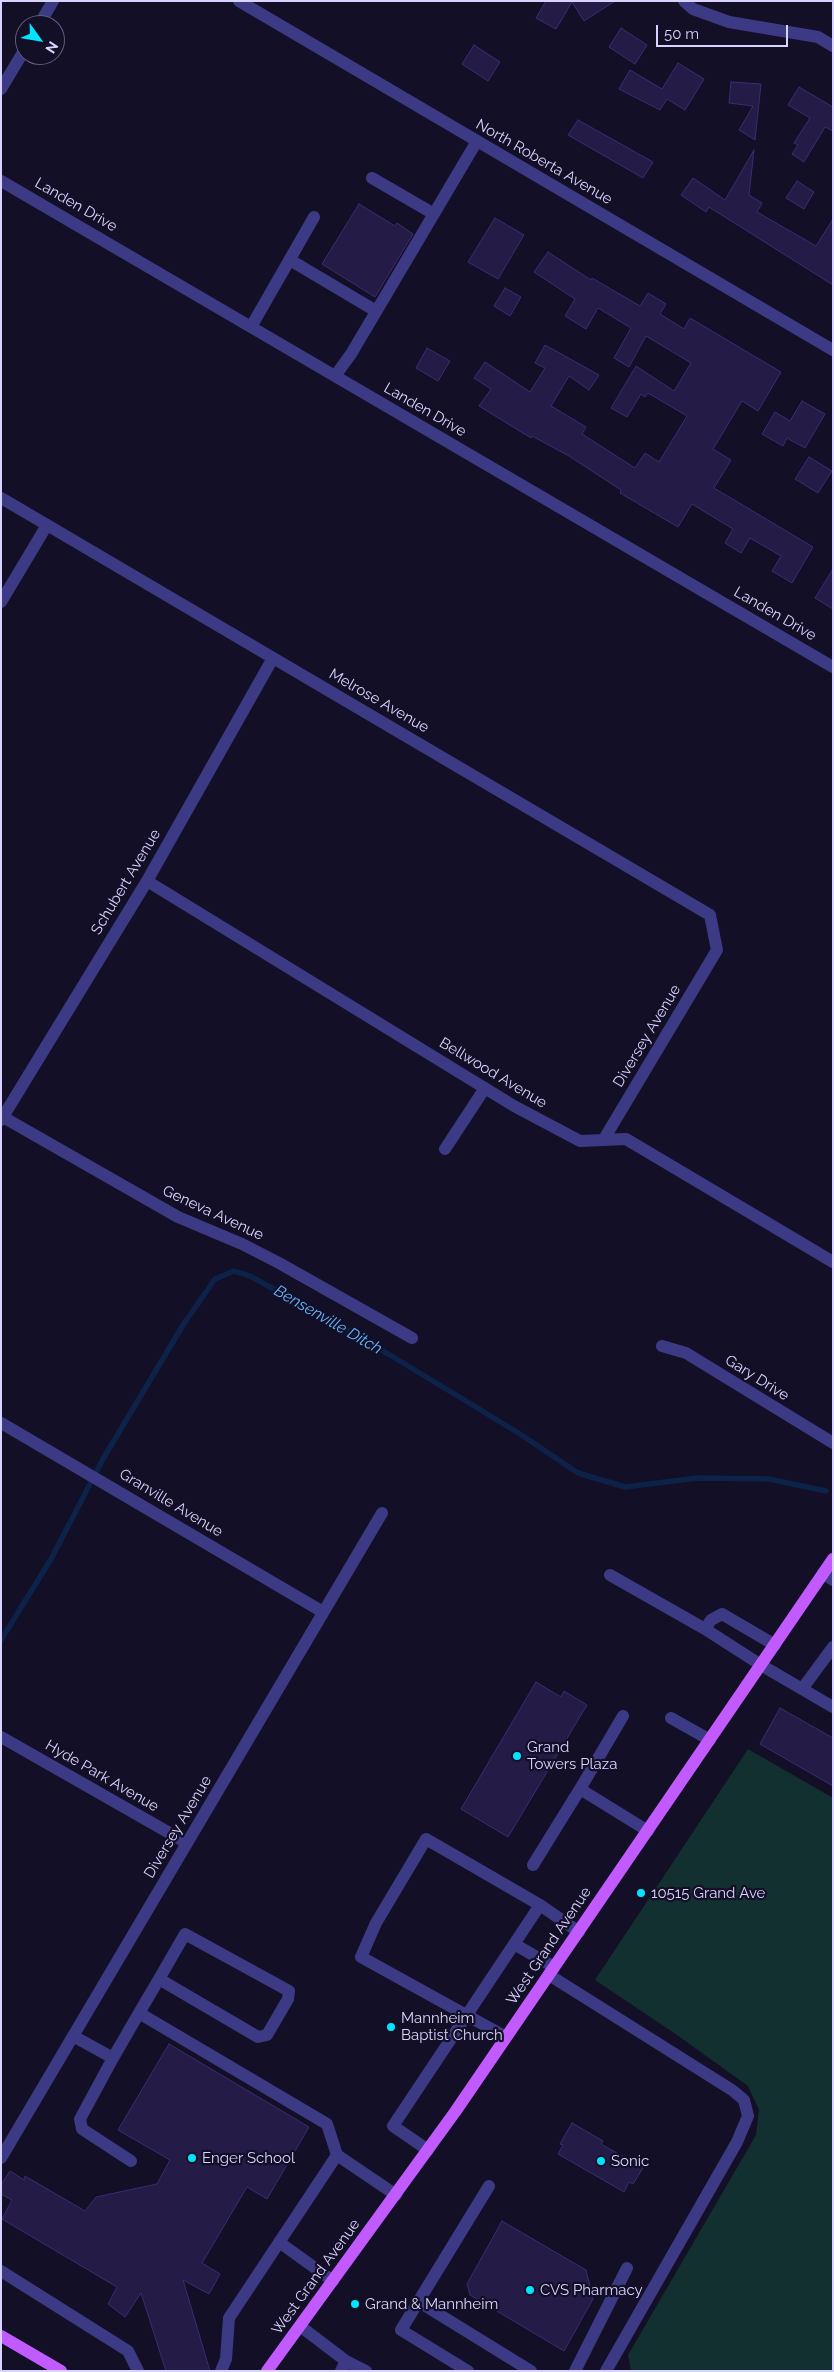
<!DOCTYPE html>
<html>
<head>
<meta charset="utf-8">
<style>
	body { margin:0 }
	#map { position:relative; width:834px; height:2372px; overflow:hidden; background:#130f26; font-family:Raleway,sans-serif }
	canvas { display:block }
	.frame { position:absolute; inset:0; border:2px solid #d9d4ff; pointer-events:none }
	.north { position:absolute; left:15px; top:15px; width:50px; height:50px; box-sizing:border-box; background:#130f26; border:1px solid #625e7d; border-radius:50%; rotate:122deg; font-size:14px; font-weight:700; line-height:20px; text-align:center; color:#d9d4ff }
	.north::after { content:''; display:block; margin:auto; width:18px; height:22px; background:#00e5ff; clip-path:polygon(50% 0,100% 100%,50% 72%,0 100%) }
	.scale { position:absolute; left:656px; top:25px; width:132px; height:22px; box-sizing:border-box; border:2px solid #d9d4ff; border-top:0; padding-left:6px; font-size:15px; line-height:18px; white-space:nowrap; color:#d9d4ff; -webkit-text-stroke:4px #130f26; paint-order:stroke }
</style>
</head>
<body>
<div id="map">
<canvas width="834" height="2372"></canvas>
<div class="frame"></div>
<div class="north">N</div>
<div class="scale">50 m</div>
</div>
<script>
const g = document.querySelector('canvas').getContext('2d');
g.lineJoin = 'round';
function fill(path, color) { g.fillStyle = color; g.fill(path, 'evenodd'); }
const toPath = rows => new Path2D(rows.map(r => 'M' + r).join(''));
function stroke(path, color, width, dash) { g.strokeStyle = color; g.lineWidth = width; g.lineCap = dash ? 'butt' : 'round'; g.setLineDash(dash || []); g.stroke(path); }
function write(font, color, halo, rows, align = 'center') {
  g.font = font + ' Raleway,sans-serif'; g.lineWidth = 4.5; g.setLineDash([]); g.textBaseline = 'middle'; g.strokeStyle = halo; g.fillStyle = color; for (const [text, x, y, turn = 0] of rows) {
    g.save(); g.translate(x, y); g.rotate((+turn || 0) * Math.PI / 180); g.textAlign = isNaN(turn) ? turn : align; if (halo) g.strokeText(text, 0, 0); g.fillText(text, 0, 0); g.restore();
  }
}
fill(toPath([
	[748,1749,833,1798,833,2371,631,2371,628,2355,756,2135,759,2110,748,2086,677,2035,595,1980]
]), '#12302f');
stroke(toPath([
	[1,1640,51,1559,103,1459,183,1325,215,1279,234,1271,250,1276,357,1335,517,1432,578,1473,625,1487,697,1478,769,1479,826,1491]
]), '#0c2248', 5.5);
const building = toPath([
	[546,1,615,1,584,21,572,2,556,29,536,18,546,1],
	[621,28,647,45,635,64,609,47,621,28],
	[474,45,500,62,488,81,462,64,474,45],
	[678,63,704,79,685,110,667,99,660,110,619,89,630,70,662,89,678,63],
	[731,82,761,84,755,140,739,130,753,106,729,103,731,82],
	[799,87,833,107,833,131,825,127,804,162,792,154,798,145,794,143,810,118,788,105,799,87],
	[578,120,653,162,643,178,568,135,578,120],
	[754,150,749,195,762,203,757,212,816,246,833,219,833,285,709,207,706,212,681,195,693,178,725,200,754,150],
	[797,181,814,192,804,209,786,198,797,181],
	[359,204,395,226,397,223,413,234,375,297,322,264,359,204],
	[495,218,524,235,498,279,468,262,495,218],
	[548,252,591,280,592,278,640,306,648,293,666,304,660,314,684,329,690,318,781,372,758,411,742,401,713,449,731,460,714,488,813,547,792,583,772,571,781,556,750,538,741,553,725,543,733,529,692,504,678,527,620,493,621,490,569,456,532,436,531,438,479,406,491,389,474,378,485,362,530,392,545,368,535,363,545,345,599,375,589,390,569,376,551,406,586,427,582,434,635,468,645,453,659,462,687,416,648,393,645,397,641,394,627,417,611,408,636,366,674,391,691,363,646,336,629,367,614,358,631,328,598,308,586,329,565,316,575,299,534,272,548,252],
	[505,288,521,297,510,316,494,306,505,288],
	[427,348,450,361,438,381,416,368,427,348],
	[802,401,825,414,805,448,787,438,783,446,762,434,775,412,790,421,802,401],
	[809,457,832,471,818,493,795,479,809,457],
	[833,569,833,609,815,598,833,569],
	[536,1682,561,1697,564,1691,587,1705,508,1837,461,1809,536,1682],
	[780,1708,833,1738,833,1786,760,1744,780,1708],
	[169,2044,309,2127,267,2199,247,2187,202,2263,220,2274,209,2294,183,2280,210,2371,166,2371,141,2293,125,2317,108,2304,117,2287,2,2219,12,2200,1,2194,1,2185,10,2171,24,2180,25,2176,85,2211,96,2197,157,2184,170,2160,118,2130,169,2044],
	[572,2123,603,2141,601,2144,643,2168,633,2184,629,2182,624,2192,558,2154,563,2145,560,2144,572,2123],
	[502,2221,586,2270,593,2299,564,2351,470,2295,467,2284,502,2221]
]);
fill(building, '#241b47');
stroke(building, '#3b2d73', 1);
stroke(toPath([
	[239,1,833,350],
	[684,1,693,9,729,22,818,37,833,46],
	[39,25,53,1],
	[1,89,25,49],
	[372,178,434,214],
	[1,181,833,667],
	[290,260,376,311],
	[251,327,314,217],
	[335,376,351,354,477,141],
	[1,498,710,915,717,950,604,1139],
	[1,602,47,525],
	[147,881,514,1106,580,1141,626,1139,833,1262],
	[1,1116,178,1217,242,1244,279,1263,412,1338],
	[1,1120,147,881,273,658],
	[445,1149,485,1088],
	[662,1346,686,1353,833,1443],
	[1,1423,323,1612],
	[823,1573,833,1580],
	[610,1575,705,1629],
	[775,1645,722,1614,711,1620,705,1629,761,1665,833,1707],
	[802,1689,833,1647],
	[623,1716,580,1789,648,1831],
	[671,1718,710,1740],
	[1,1737,187,1843],
	[533,1865,580,1789],
	[514,1944,554,1967],
	[549,1975,732,2090,744,2100,748,2116,737,2142,606,2371],
	[139,2013,327,2124,337,2155,396,2195],
	[73,2036,113,2058,80,2119,82,2129,131,2161],
	[506,2037,361,1957,376,1923,426,1839,540,1905],
	[113,2058,139,2013,159,1979,185,1934,289,1991,288,1999,267,2035,258,2037,159,1979],
	[428,2150,393,2126,540,1905,579,1932],
	[1,2158,382,1513],
	[279,2242,333,2281],
	[1,2271,128,2351,138,2371],
	[419,2302,531,2371],
	[300,2326,346,2361,341,2371],
	[346,2361,366,2371],
	[221,2371,226,2359,229,2318,337,2155],
	[468,2371,401,2330,489,2186],
	[575,2371,627,2268]
]), '#3d3a85', 12);
stroke(toPath([
	[1,2336,61,2371],
	[267,2371,455,2112,833,1559]
]), '#c25bff', 12);
for (const [x, y, r, color] of [
	[517,1756,5,"#00e5ff"],
	[641,1893,5,"#00e5ff"],
	[391,2027,5,"#00e5ff"],
	[192,2158,5,"#00e5ff"],
	[601,2161,5,"#00e5ff"],
	[530,2290,5,"#00e5ff"],
	[355,2304,5,"#00e5ff"]
]) { const dot = new Path2D(); dot.arc(x, y, r, 0, 2 * Math.PI); g.fillStyle = color; g.fill(dot); stroke(dot, '#130f26', 2); }
write('15px', '#d9d4ff', '#130f26', [
	["North Roberta Avenue",544,162,30],
	["Landen Drive",76,205,30],
	["Landen Drive",425,410,30],
	["Landen Drive",775,614,30],
	["Melrose Avenue",379,701,30],
	["Schubert Avenue",126,882,-59],
	["Diversey Avenue",647,1036,-59],
	["Bellwood Avenue",493,1073,31],
	["Geneva Avenue",213,1213,25],
	["Gary Drive",757,1378,32],
	["Granville Avenue",171,1503,31],
	["Hyde Park Avenue",102,1776,30],
	["Diversey Avenue",178,1827,-59],
	["West Grand Avenue",549,1946,-56],
	["West Grand Avenue",316,2277,-54]
]);
write('15px', '#d9d4ff', '#130f26', [
	["Grand",527,1747],
	["Towers Plaza",527,1764],
	["10515 Grand Ave",651,1893],
	["Mannheim",401,2018],
	["Baptist Church",401,2035],
	["Enger School",202,2158],
	["Sonic",611,2161],
	["CVS Pharmacy",540,2290],
	["Grand & Mannheim",365,2304]
], 'left');
write('italic 16px', '#62b6ff', '#130f26', [
	["Bensenville Ditch",328,1320,30]
]);
</script>
</body>
</html>
